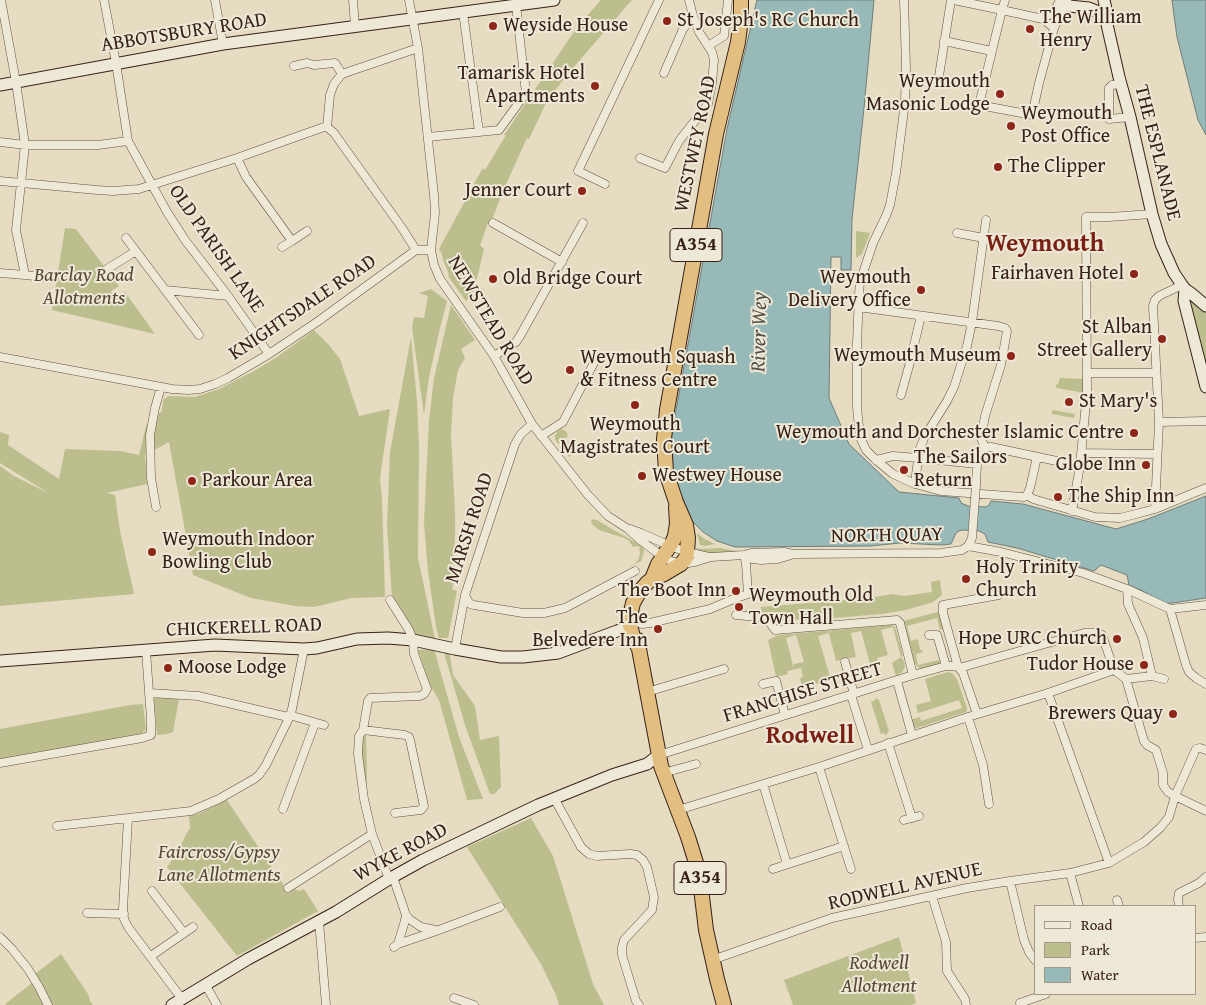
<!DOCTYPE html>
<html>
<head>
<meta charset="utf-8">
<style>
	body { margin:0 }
	#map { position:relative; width:1206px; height:1005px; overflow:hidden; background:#e5dcc1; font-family:"Gentium Book Plus",serif }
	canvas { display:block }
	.legend { position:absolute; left:1034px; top:905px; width:162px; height:90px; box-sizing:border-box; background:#eee8d7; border:1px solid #a5988b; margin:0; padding:6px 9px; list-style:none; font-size:15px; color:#372118 }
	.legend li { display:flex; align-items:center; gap:10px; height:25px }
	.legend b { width:25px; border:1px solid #a5988b }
</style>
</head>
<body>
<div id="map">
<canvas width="1206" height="1005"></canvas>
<ul class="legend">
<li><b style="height:6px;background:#eee8d7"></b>Road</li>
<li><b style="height:14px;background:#bcbe8e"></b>Park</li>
<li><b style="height:14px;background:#97bab9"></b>Water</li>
</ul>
</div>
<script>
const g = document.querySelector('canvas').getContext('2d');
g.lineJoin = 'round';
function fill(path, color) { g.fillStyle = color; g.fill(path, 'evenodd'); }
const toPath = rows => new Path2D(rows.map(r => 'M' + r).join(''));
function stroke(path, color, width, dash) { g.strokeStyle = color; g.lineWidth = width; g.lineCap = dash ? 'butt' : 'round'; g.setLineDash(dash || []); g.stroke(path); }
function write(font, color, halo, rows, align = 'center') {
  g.font = font + ' "Gentium Book Plus",serif'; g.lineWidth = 4; g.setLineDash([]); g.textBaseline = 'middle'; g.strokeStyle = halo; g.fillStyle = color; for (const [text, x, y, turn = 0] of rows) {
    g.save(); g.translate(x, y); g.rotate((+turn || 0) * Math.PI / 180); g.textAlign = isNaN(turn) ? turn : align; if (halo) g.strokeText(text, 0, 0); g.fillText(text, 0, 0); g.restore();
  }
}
fill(toPath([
	[601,0,632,0,566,76,546,103,529,139,527,138,503,191,490,225,488,223,480,245,484,249,473,295,466,301,448,276,449,274,444,263,442,254,439,249,480,173,483,168,485,170,506,135,504,135,578,26],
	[65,228,76,229,119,286,111,291,116,298,125,292,155,334,52,310],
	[856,231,870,233,862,254,856,258],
	[431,289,447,301,440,328,429,377,424,415,412,327,414,317,424,318,428,296,419,293],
	[1191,302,1197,304,1206,312,1206,364,1191,305],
	[451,305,475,340,461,349,465,358,458,370,453,398,451,434,455,512,455,539,452,572,456,574,452,589,457,591,448,638,439,638,436,627,428,571,424,523,429,421,434,378],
	[314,330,328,344,340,359,359,416,390,409,380,478,382,499,385,597,352,598,314,607,295,606,251,598,193,575,169,442,145,455,147,484,107,493,115,495,120,531,134,594,0,606,0,466,14,476,50,494,0,463,0,432,9,435,8,445,59,479,65,449,120,451,139,455,146,426,162,411,163,400,169,396,195,397,219,389,254,371,277,357],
	[411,337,417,401,419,448,418,558,435,639,428,640,413,633,392,597,387,526,390,452],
	[1060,378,1083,379,1085,393,1056,388,1056,385,1058,384],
	[1052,410,1075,414,1074,418,1052,414],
	[561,429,566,431,568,436,558,444,555,439,555,436,557,432],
	[568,441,574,453,569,457,561,447],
	[593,519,597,520,612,529,630,539,641,546,644,549,644,552,641,561,630,567,636,563,639,558,640,553,639,546,633,547,629,541,624,538,599,530,592,524,591,521],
	[697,533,703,538,715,544,705,546,700,545],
	[696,548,702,549,721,548,737,551,724,553,703,553,698,551],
	[940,580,942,595,933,602,906,610,882,614,809,620,780,619,761,616,761,607,870,598,892,594,904,596,932,592,931,582],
	[938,612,944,629,940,630,937,618,907,626,911,641,918,639,920,650,922,650,923,652,916,654,918,665,939,660,940,662,938,665,923,668,919,668,914,662,903,621],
	[892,625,895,627,903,655,901,657,904,661,905,667,902,672,896,676,892,663,901,657,893,627,881,630,888,655,877,658,878,662,870,664,861,631,851,633,856,657,836,661,829,633,818,636,831,680,802,688,800,678,803,677,801,668,787,671,788,674,776,677,768,640,779,635],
	[796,635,804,662,794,664,794,669,786,638],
	[434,649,459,737,483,799,467,800,439,700,428,682,418,650],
	[443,649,449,650,453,675,475,706,480,740,499,736,501,787,494,794,490,794,465,725],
	[948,672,952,673,957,679,967,708,966,712,917,728,913,727,910,720,920,717,921,721,962,708,959,700,918,713,916,705,931,701,925,679],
	[154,698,179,699,173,732,167,734,157,735],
	[876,698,879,700,889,731,886,735,883,733,881,734,871,702,874,701],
	[143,704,146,729,142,733,0,763,0,729,130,705],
	[364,735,366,735,367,774,366,800,362,776,361,736],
	[227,800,289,893,295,889,299,891,304,889,318,911,237,956,167,867,175,856,188,831,190,829,189,816,198,814],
	[531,818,553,856,593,984,604,1005,559,1005,556,995,541,964,467,847],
	[899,937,916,1003,911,1005,793,1005,784,980],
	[61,954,88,994,90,1001,93,1005,6,1005,5,1004,37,979,35,974]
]), '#bcbe8e');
const water = toPath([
	[757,0,874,0,864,108,852,219,851,270,841,270,841,257,831,257,829,398,849,444,899,492,959,498,961,503,968,506,986,507,989,505,991,501,1023,504,1116,529,1148,519,1206,496,1206,598,1165,604,1143,591,1129,585,1127,575,1101,565,1094,571,1017,548,988,542,985,534,979,531,962,530,959,531,956,533,951,544,941,545,900,543,870,546,735,547,717,541,703,532,691,520,672,473,670,448,673,427,727,129,757,0],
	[1172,0,1206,0,1206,135,1198,120,1177,37,1172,0]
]);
fill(water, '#97bab9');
stroke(water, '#717d79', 1);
const street = toPath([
	[1,0,16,82,25,145,16,230,25,275,54,278],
	[104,0,116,63,128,141,167,212,185,240,228,296,269,354],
	[215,0,223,44],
	[353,0,355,26],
	[409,0,418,48,434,195,435,213,431,250,434,265,440,279,494,356,532,424,588,495,608,516,628,529,640,540,663,557,671,561,681,564,695,562,711,557,744,555,751,553,784,552,793,554,941,553,962,550,968,546,972,538,975,499],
	[904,0,906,67,905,102,896,173,890,205,886,216,873,243,860,282,859,294,857,344,857,407,860,437,866,450,876,460,893,474,915,484,941,491,1008,496,1024,497,1027,495,1033,499,1095,517,1120,518,1132,515,1155,509,1206,488],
	[954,0,1002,10,1043,19,1054,28,1039,83,1032,115,979,105,992,51,1001,14,1002,10,1005,0],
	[463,12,479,132],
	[1043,19,1055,10,1060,0],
	[1054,28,1061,13,1064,8,1069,6],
	[944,41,992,51],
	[708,46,724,36,728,0],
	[294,66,307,63,314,65,335,63,342,74],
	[664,73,683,29,693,16],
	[939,76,951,0],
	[1121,84,1112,85,1109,88,1109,119,1130,117],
	[327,127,330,95,334,84,342,74,418,48],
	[428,137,499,130,526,93,516,5],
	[0,142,25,145,98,145,128,141],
	[237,158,246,177,292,241,307,231],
	[640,158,665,168,679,141,708,104,712,83,714,60,712,52,699,32,693,16,689,0],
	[0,181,97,190,113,191,139,189,237,158,324,127,327,127,334,133,402,228,416,250],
	[605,184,578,171,659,0],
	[493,223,562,262],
	[957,233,984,238],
	[126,238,199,335],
	[282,247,292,241],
	[107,269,136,251],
	[0,273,25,275],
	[165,290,228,296],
	[858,307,998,326,1005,328,1007,331,1001,365,985,416,981,438,985,448],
	[494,356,516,342,520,336,583,223],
	[0,357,172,389,188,390,200,389,215,384,228,378,269,354,317,322,416,250,431,250],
	[1088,373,1156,373],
	[901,395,909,366,921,316],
	[1159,422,1206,421],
	[541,436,563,422,597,357],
	[985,448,991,447,1080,466],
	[1081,453,1157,454],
	[876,460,893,456,918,458,977,464],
	[915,484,919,451,924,438,947,401,954,387,967,346,972,322,986,220],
	[976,484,977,464,979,454,985,448],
	[1027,495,1030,488,1037,457],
	[156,507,151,478,150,435,155,408,161,387],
	[1155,509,1159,422,1153,306,1155,300,1159,296,1182,285],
	[1072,511,1080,466,1087,392,1086,217,1109,217,1152,214],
	[630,529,641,533,670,546,687,552,709,557],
	[968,546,1001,552,1083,573,1127,589,1170,609,1206,605],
	[744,555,752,559,761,560,778,559,791,555],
	[1127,589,1128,604,1143,638,1152,676],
	[465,595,468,601,470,604,474,605,523,613,544,613,565,608,635,571],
	[1170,609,1186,665,1189,672,1196,678,1206,684],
	[736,615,758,617,764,618,768,620,775,630,897,620,900,623,913,675],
	[636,622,642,624,650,623,710,609,736,598,748,594,746,564,744,555],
	[929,635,937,635,946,666],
	[455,649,465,595,515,444,521,434,532,424],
	[845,662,854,694],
	[959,668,1084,633,1097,633,1102,635,1114,670],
	[1126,679,1144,741,1147,745,1156,750,1163,773,1163,785,1168,792,1175,796,1206,811],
	[1126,679,1152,676,1164,679],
	[897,681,912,735],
	[763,684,776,681,785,715],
	[647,692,724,669],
	[149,693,198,696,288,717],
	[1048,693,1109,863],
	[851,695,868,750],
	[977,714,963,673,958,667,943,613,943,605,999,595],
	[289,715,324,725],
	[968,717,983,765,989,804],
	[363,730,405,735,409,737,410,740,424,806,421,810,395,813],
	[888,743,912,818],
	[659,755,913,675,946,666,952,666,958,667],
	[0,763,142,738,151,735,151,719,146,651],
	[819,767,851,869],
	[663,773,696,764],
	[763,784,787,864],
	[554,798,581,847,589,854,597,856,630,854,637,855,643,860,647,867,654,897,652,910,624,940,622,947,622,955,636,1001,639,1005],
	[283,809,315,723],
	[678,810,819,767,968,717,1048,693,1114,670,1126,679],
	[128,818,123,909,124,919,128,927,182,999],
	[904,820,919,816],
	[57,826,191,811,219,799,254,779,259,775,266,765,291,714,304,649],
	[773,869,844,846],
	[1070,873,1079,906],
	[393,877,406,915,409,919,421,927,436,930],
	[389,879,372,834,364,799,358,754,359,736,363,730,368,701,370,698,420,696,424,694,427,689,414,654,413,640,409,630,390,600],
	[1010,881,1024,940,1029,952,1035,960],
	[288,888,372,834],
	[152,891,184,933],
	[932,896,946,942,947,971,965,999,966,1005],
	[1117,900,1119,906],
	[1179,906,1178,899,1179,893,1199,883,1206,877],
	[87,913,124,914],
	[319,921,326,1005],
	[0,937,12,949,28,969,39,987,48,1005],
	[1195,938,1206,937],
	[398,944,404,924,406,915],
	[394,947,398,944,439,930,500,907],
	[151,956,193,927],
	[712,960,832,918,967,888,1010,881,1070,873,1109,863,1144,842,1160,828,1169,817,1175,796,1196,749,1200,748,1206,750],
	[205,984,217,1005],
	[454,998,474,1005],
	[1020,1003,1046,994]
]);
const secondary = toPath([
	[1063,0,1069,6,1089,8,1094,10,1102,15,1106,20],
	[1104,0,1107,13,1106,20,1119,77,1130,117,1152,214,1161,244,1174,273,1182,285,1185,289,1192,294,1206,306],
	[0,85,223,44,554,0],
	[1185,289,1184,301,1206,387],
	[0,661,215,645,304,649,317,648,357,639,388,638,413,640,455,649,501,657,523,657,558,653,617,631,622,629,629,621],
	[172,1005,248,959,336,912,389,879,423,860,538,805,612,775,647,764,659,755]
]);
const highway = toPath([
	[652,579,658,564,673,541,675,536,677,524,676,507],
	[638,640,639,649,661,766,688,837,698,869,700,880,706,930,717,979,724,1005],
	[639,649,633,637,629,621,633,603,640,591,647,583,652,579,664,574,681,564,686,558,687,552,688,538,686,525,676,502,666,472,664,439,667,410,716,134,738,42,741,19,741,0]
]);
stroke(street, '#625042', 9);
stroke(secondary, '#372118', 13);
stroke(highway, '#372118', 16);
stroke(street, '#eee8d7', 8);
stroke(secondary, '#eee8d7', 11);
stroke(highway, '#e2be80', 14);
const streetBridge = toPath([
	[975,499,976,484]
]);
stroke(streetBridge, '#625042', 9, []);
stroke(streetBridge, '#eee8d7', 8);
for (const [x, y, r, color] of [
	[667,21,5,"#8f2418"],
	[493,26,5,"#8f2418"],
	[1030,29,5,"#8f2418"],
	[595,86,5,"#8f2418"],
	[1000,94,5,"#8f2418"],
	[1011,126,5,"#8f2418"],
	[998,167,5,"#8f2418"],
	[582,191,5,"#8f2418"],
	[1134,274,5,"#8f2418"],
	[493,279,5,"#8f2418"],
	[921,290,5,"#8f2418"],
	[1162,339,5,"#8f2418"],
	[1011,356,5,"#8f2418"],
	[570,370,5,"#8f2418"],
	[1069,402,5,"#8f2418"],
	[635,405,5,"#8f2418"],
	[1134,433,5,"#8f2418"],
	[1146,465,5,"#8f2418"],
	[904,470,5,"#8f2418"],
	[642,476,5,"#8f2418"],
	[192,481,5,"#8f2418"],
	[1058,497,5,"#8f2418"],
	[152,552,5,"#8f2418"],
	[966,579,5,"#8f2418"],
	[736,591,5,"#8f2418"],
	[739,607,5,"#8f2418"],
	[658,629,5,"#8f2418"],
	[1117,639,5,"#8f2418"],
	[1144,665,5,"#8f2418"],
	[168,668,5,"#8f2418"],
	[1173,714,5,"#8f2418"]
]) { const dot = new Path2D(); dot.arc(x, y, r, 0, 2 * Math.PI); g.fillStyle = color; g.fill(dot); stroke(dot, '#eee8d7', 2); }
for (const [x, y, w] of [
	[696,245,52],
	[700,878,52]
]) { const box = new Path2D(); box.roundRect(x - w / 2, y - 16.5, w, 33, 4); g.fillStyle = '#eee8d7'; g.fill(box); stroke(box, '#372118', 1); }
write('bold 19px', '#372118', null, [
	["A354",696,245],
	["A354",700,878]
]);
write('20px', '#372118', '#eee8d7', [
	["The William",1040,18],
	["Henry",1040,41],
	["St Joseph's RC Church",677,21],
	["Weyside House",503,26],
	["Tamarisk Hotel",585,74,"right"],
	["Apartments",585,97,"right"],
	["Weymouth",990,82,"right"],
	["Masonic Lodge",990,105,"right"],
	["Weymouth",1021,114],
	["Post Office",1021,137],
	["The Clipper",1008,167],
	["Jenner Court",572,191,"right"],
	["Fairhaven Hotel",1124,274,"right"],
	["Weymouth",911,278,"right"],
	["Delivery Office",911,301,"right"],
	["Old Bridge Court",503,279],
	["St Alban",1152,328,"right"],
	["Street Gallery",1152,351,"right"],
	["Weymouth Museum",1001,356,"right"],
	["Weymouth Squash",580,358],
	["& Fitness Centre",580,381],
	["St Mary's",1079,402],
	["Weymouth",635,425,"center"],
	["Magistrates Court",635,448,"center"],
	["Weymouth and Dorchester Islamic Centre",1124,433,"right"],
	["The Sailors",914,458],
	["Return",914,481],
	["Globe Inn",1136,465,"right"],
	["Westwey House",652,476],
	["Parkour Area",202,481],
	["The Ship Inn",1068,497],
	["Weymouth Indoor",162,540],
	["Bowling Club",162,563],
	["Holy Trinity",976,568],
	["Church",976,591],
	["The Boot Inn",726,591,"right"],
	["Weymouth Old",749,596],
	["Town Hall",749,619],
	["The",648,618,"right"],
	["Belvedere Inn",648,641,"right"],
	["Hope URC Church",1107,639,"right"],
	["Tudor House",1134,665,"right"],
	["Moose Lodge",178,668],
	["Brewers Quay",1163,714,"right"]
], 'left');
write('20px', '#372118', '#eee8d7', [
	["ABBOTSBURY ROAD",184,33,-9],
	["WESTWEY ROAD",696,144,-78],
	["THE ESPLANADE",1157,153,76],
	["OLD PARISH LANE",216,249,55],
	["KNIGHTSDALE ROAD",303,308,-34],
	["NEWSTEAD ROAD",490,321,59],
	["MARSH ROAD",470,528,-72],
	["NORTH QUAY",887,536,-1],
	["CHICKERELL ROAD",244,628,-2],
	["FRANCHISE STREET",803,693,-17],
	["WYKE ROAD",401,853,-28],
	["RODWELL AVENUE",905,887,-13]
]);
write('italic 20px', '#584836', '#eee8d7', [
	["Barclay Road",84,276],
	["Allotments",84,299],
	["Faircross/Gypsy",219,853],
	["Lane Allotments",219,876],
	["Rodwell",879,964],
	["Allotment",879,987]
]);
write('italic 21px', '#544f48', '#eee8d7', [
	["River Wey",760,332,-89]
]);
write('bold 25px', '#7a1f14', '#eee8d7', [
	["Weymouth",1045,245],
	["Rodwell",810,737]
]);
</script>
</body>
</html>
